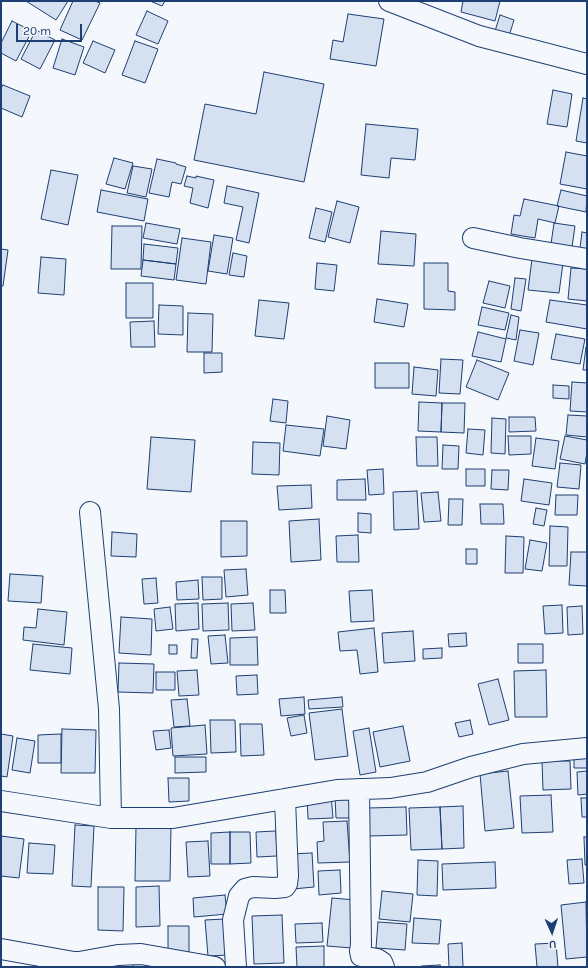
<!DOCTYPE html>
<html>
<head>
<meta charset="utf-8">
<style>
	body { margin:0 }
	#map { position:relative; width:588px; height:968px; overflow:hidden; background:#f4f7fb; font-family:Karla,sans-serif }
	canvas { display:block }
	.frame { position:absolute; inset:0; border:2px solid #1d3f73; pointer-events:none }
	.north { position:absolute; left:532px; top:912px; width:40px; height:40px; -webkit-text-stroke:3px #f4f7fb; paint-order:stroke; rotate:177deg; font-size:11px; font-weight:700; line-height:16px; text-align:center; color:#1d3f73 }
	.north::after { content:''; display:block; margin:auto; width:14px; height:18px; background:#1d3f73; clip-path:polygon(50% 0,100% 100%,50% 72%,0 100%) }
	.scale { position:absolute; left:16px; top:24px; width:66px; height:18px; box-sizing:border-box; border:2px solid #1d3f73; border-top:0; padding-left:5px; font-size:12px; line-height:14px; white-space:nowrap; color:#1d3f73; -webkit-text-stroke:3px #f4f7fb; paint-order:stroke }
</style>
</head>
<body>
<div id="map">
<canvas width="588" height="968"></canvas>
<div class="frame"></div>
<div class="north">U</div>
<div class="scale">20 m</div>
</div>
<script>
const g = document.querySelector('canvas').getContext('2d');
g.lineJoin = 'round';
function fill(path, color) { g.fillStyle = color; g.fill(path, 'evenodd'); }
const toPath = rows => new Path2D(rows.map(r => 'M' + r).join(''));
function stroke(path, color, width, dash) { g.strokeStyle = color; g.lineWidth = width; g.lineCap = dash ? 'butt' : 'round'; g.setLineDash(dash || []); g.stroke(path); }
const building = toPath([
	[26,1,68,1,56,20,26,1],
	[73,1,95,1,100,3,82,40,60,30,73,1],
	[150,1,165,1,162,6,150,1],
	[463,1,500,1,495,21,461,12,463,1],
	[147,11,168,21,158,44,136,35,147,11],
	[348,14,384,19,376,66,330,59,333,40,343,42,348,14],
	[500,15,514,20,509,36,495,31,500,15],
	[12,21,32,31,16,61,1,53,1,43,12,21],
	[36,30,55,40,40,69,21,59,36,30],
	[62,39,84,47,75,75,53,68,62,39],
	[93,41,115,50,105,73,83,63,93,41],
	[135,41,158,49,145,83,122,75,135,41],
	[264,72,324,84,304,182,194,160,205,104,256,114,264,72],
	[3,85,30,96,22,117,1,108,1,88,3,85],
	[553,90,572,94,567,127,547,124,553,90],
	[583,98,587,99,587,143,576,141,583,98],
	[366,124,418,129,415,160,391,158,389,178,361,175,366,124],
	[566,152,587,156,587,189,560,184,566,152],
	[114,158,133,163,125,189,106,184,114,158],
	[157,159,176,163,176,164,186,167,181,184,172,182,169,197,149,193,157,159],
	[133,166,152,169,146,197,127,193,133,166],
	[51,170,78,175,68,225,41,219,51,170],
	[187,176,196,178,196,176,214,180,208,208,190,203,193,188,184,186,187,176],
	[227,186,259,193,249,243,236,240,243,207,224,203,227,186],
	[101,190,148,199,144,221,97,212,101,190],
	[561,190,587,196,586,212,557,206,561,190],
	[524,199,559,206,555,223,538,219,535,238,511,234,514,215,520,216,524,199],
	[337,201,359,207,350,243,328,237,337,201],
	[316,208,332,212,325,242,309,238,316,208],
	[146,223,180,229,177,244,143,238,146,223],
	[554,223,575,226,571,254,550,251,554,223],
	[112,226,142,226,141,269,111,269,112,226],
	[381,231,416,234,414,266,378,264,381,231],
	[582,232,587,233,587,257,579,256,582,232],
	[214,235,233,238,227,274,208,271,214,235],
	[182,238,211,242,206,284,176,280,182,238],
	[144,244,178,248,176,264,143,260,144,244],
	[1,249,8,250,3,286,1,286,1,249],
	[233,253,247,256,244,277,229,275,233,253],
	[41,257,66,259,64,295,38,293,41,257],
	[532,259,563,263,559,293,528,290,532,259],
	[143,260,176,264,174,280,141,276,143,260],
	[317,263,337,265,334,291,315,289,317,263],
	[424,263,448,263,448,291,455,292,455,310,424,309,424,263],
	[571,268,587,269,587,301,568,299,571,268],
	[515,278,526,279,521,311,511,309,515,278],
	[489,281,510,286,505,308,483,303,489,281],
	[126,283,153,283,153,318,126,318,126,283],
	[377,299,408,304,404,327,374,322,377,299],
	[259,300,289,303,284,339,255,336,259,300],
	[550,300,587,305,587,329,546,322,550,300],
	[159,305,183,306,183,335,158,334,159,305],
	[482,307,509,313,505,330,478,325,482,307],
	[188,313,213,314,212,352,187,352,188,313],
	[511,315,519,317,516,340,506,338,511,315],
	[154,321,155,347,131,347,130,322,154,321],
	[520,330,539,333,533,365,514,361,520,330],
	[478,332,506,339,501,362,472,356,478,332],
	[556,334,585,339,580,364,551,359,556,334],
	[586,347,587,347,587,370,583,370,586,347],
	[204,353,222,353,222,372,204,373,204,353],
	[441,359,463,360,460,394,439,393,441,359],
	[477,360,509,373,498,400,466,387,477,360],
	[375,363,409,363,409,388,375,388,375,363],
	[414,367,438,370,436,396,412,394,414,367],
	[572,382,587,383,587,412,570,411,572,382],
	[553,385,569,386,569,399,553,398,553,385],
	[273,399,288,401,286,423,270,421,273,399],
	[419,402,442,403,441,432,418,431,419,402],
	[442,403,465,403,464,433,441,432,442,403],
	[568,415,587,416,587,437,566,435,568,415],
	[327,416,350,420,346,449,323,446,327,416],
	[509,417,535,417,536,431,509,432,509,417],
	[492,418,506,419,505,454,491,453,492,418],
	[286,425,324,429,320,456,283,451,286,425],
	[468,429,485,430,483,455,466,453,468,429],
	[508,436,531,436,531,454,509,455,508,436],
	[565,436,587,440,587,452,585,464,560,459,565,436],
	[151,437,195,440,191,492,147,489,151,437],
	[416,437,437,437,438,466,417,466,416,437],
	[536,438,559,441,555,469,532,466,536,438],
	[253,442,280,443,279,475,252,474,253,442],
	[443,445,459,446,458,469,442,469,443,445],
	[560,463,581,465,579,489,557,487,560,463],
	[383,469,384,494,369,495,367,470,383,469],
	[466,469,485,469,485,486,466,486,466,469],
	[492,470,509,470,508,490,491,489,492,470],
	[365,479,366,500,337,500,337,480,365,479],
	[524,479,552,483,549,505,521,501,524,479],
	[311,485,312,508,279,510,277,486,311,485],
	[417,491,419,529,394,530,393,492,417,491],
	[438,492,441,521,424,522,421,493,438,492],
	[556,495,578,495,577,515,555,515,556,495],
	[449,499,463,499,462,525,448,525,449,499],
	[480,504,503,504,504,524,481,524,480,504],
	[536,508,547,510,544,526,533,524,536,508],
	[358,513,371,514,371,533,358,532,358,513],
	[319,519,321,560,291,562,289,521,319,519],
	[221,521,247,521,247,556,221,557,221,521],
	[550,526,568,527,567,566,549,566,550,526],
	[112,532,137,534,136,557,111,556,112,532],
	[358,535,359,562,337,562,336,536,358,535],
	[506,536,524,537,523,573,505,573,506,536],
	[530,540,547,543,542,571,525,569,530,540],
	[466,549,477,549,477,564,466,564,466,549],
	[571,552,587,552,587,586,569,585,571,552],
	[246,569,248,595,226,597,224,570,246,569],
	[10,574,43,576,41,603,8,601,10,574],
	[202,577,222,577,222,599,203,600,202,577],
	[156,578,158,603,144,604,142,579,156,578],
	[198,580,199,599,177,600,176,582,198,580],
	[270,590,285,590,286,613,270,613,270,590],
	[372,590,374,621,351,622,349,591,372,590],
	[198,603,199,629,176,631,175,604,198,603],
	[228,603,229,630,203,631,202,604,228,603],
	[253,603,255,630,232,631,231,604,253,603],
	[562,605,563,633,545,634,543,606,562,605],
	[582,606,583,634,568,635,567,607,582,606],
	[170,607,173,629,156,631,154,609,170,607],
	[38,609,67,612,64,645,23,640,24,627,36,628,38,609],
	[121,617,152,619,151,655,119,653,121,617],
	[374,628,378,672,360,674,357,650,340,651,338,632,374,628],
	[413,631,415,661,384,663,382,633,413,631],
	[466,633,467,646,449,647,448,634,466,633],
	[225,635,228,663,211,664,208,636,225,635],
	[257,637,258,665,230,665,230,638,257,637],
	[192,639,198,639,197,658,191,658,192,639],
	[33,644,72,648,70,674,30,670,33,644],
	[518,644,543,644,543,663,518,663,518,644],
	[169,645,177,645,177,654,169,654,169,645],
	[442,648,442,658,423,659,423,649,442,648],
	[119,663,154,664,153,693,118,692,119,663],
	[197,670,199,695,179,696,177,671,197,670],
	[546,670,547,717,515,717,514,671,546,670],
	[156,672,175,672,175,690,156,690,156,672],
	[257,675,258,694,237,695,236,676,257,675],
	[498,679,509,720,489,725,478,684,498,679],
	[304,697,305,714,281,716,279,699,304,697],
	[342,697,343,707,309,709,308,700,342,697],
	[187,699,190,726,174,727,171,700,187,699],
	[342,709,348,756,315,760,309,713,342,709],
	[304,715,307,733,291,736,287,718,304,715],
	[210,720,235,720,236,752,211,753,210,720],
	[470,720,473,734,459,737,455,723,470,720],
	[240,724,262,724,264,755,241,756,240,724],
	[205,725,207,754,173,756,171,728,205,725],
	[403,726,410,761,380,767,373,732,403,726],
	[369,728,376,772,360,775,353,731,369,728],
	[62,729,96,730,95,773,61,773,62,729],
	[169,730,171,748,156,750,153,731,169,730],
	[1,734,13,736,7,777,1,776,1,734],
	[61,734,61,763,38,763,38,735,61,734],
	[17,738,35,741,30,773,12,770,17,738],
	[574,755,587,755,587,768,574,768,574,755],
	[175,757,206,757,206,772,175,773,175,757],
	[542,761,570,761,571,789,543,790,542,761],
	[508,771,514,828,485,831,480,774,508,771],
	[587,771,587,794,578,795,577,772,587,771],
	[168,778,189,778,189,801,169,802,168,778],
	[331,794,333,818,308,819,307,796,331,794],
	[349,795,350,818,336,818,335,796,349,795],
	[551,795,553,832,522,833,520,796,551,795],
	[581,798,587,798,587,817,582,817,581,798],
	[463,806,464,848,442,849,440,807,463,806],
	[406,807,407,835,369,836,368,808,406,807],
	[440,807,442,849,411,850,409,808,440,807],
	[347,821,350,862,318,863,317,842,324,841,323,822,347,821],
	[75,825,94,826,91,887,72,886,75,825],
	[136,826,171,826,170,881,135,881,136,826],
	[276,831,277,856,257,857,256,832,276,831],
	[230,832,230,864,211,864,211,833,230,832],
	[230,832,250,832,251,863,230,864,230,832],
	[1,836,24,839,19,878,1,876,1,836],
	[584,837,587,837,587,865,585,865,584,837],
	[208,841,210,876,188,877,186,842,208,841],
	[29,843,55,845,53,874,27,873,29,843],
	[312,853,314,887,293,889,290,854,312,853],
	[582,859,584,883,569,884,567,860,582,859],
	[418,860,438,861,437,896,417,895,418,860],
	[495,862,496,888,443,890,442,864,495,862],
	[340,870,341,893,319,895,318,871,340,870],
	[159,886,160,926,136,927,136,887,159,886],
	[98,887,124,887,123,931,98,930,98,887],
	[382,891,413,894,410,922,379,919,382,891],
	[225,895,227,914,194,917,193,898,225,895],
	[332,898,356,900,352,948,327,946,332,898],
	[586,902,587,957,566,959,561,905,586,902],
	[282,915,284,963,254,964,252,916,282,915],
	[414,918,441,920,439,944,412,943,414,918],
	[225,919,228,955,208,956,205,920,225,919],
	[378,922,407,924,405,950,376,948,378,922],
	[322,923,323,942,296,943,295,924,322,923],
	[168,926,189,926,189,955,168,955,168,926],
	[462,943,463,967,449,967,448,944,462,943],
	[556,943,558,967,537,967,535,944,556,943],
	[324,946,324,967,297,967,296,947,324,946],
	[133,962,158,967,133,967,133,962],
	[440,965,441,967,421,967,421,966,440,965]
]);
fill(building, '#d5e0f0');
stroke(building, '#1d3f73', 1);
const street = toPath([
	[389,1,479,36,587,64],
	[473,238,520,248,587,259],
	[90,512,109,709,111,818],
	[359,789,361,945,360,951,361,956,377,959,382,962,384,967],
	[1,801,111,818,173,818,337,790,390,788,427,782,471,767,523,754,587,748],
	[1,949,74,962,79,962,118,955,141,954,215,967],
	[236,967,233,920,239,896,245,889,253,887,275,888,285,887,287,884,288,876,285,799]
]);
stroke(street, '#1d3f73', 22);
stroke(street, '#f4f7fb', 20);
</script>
</body>
</html>
